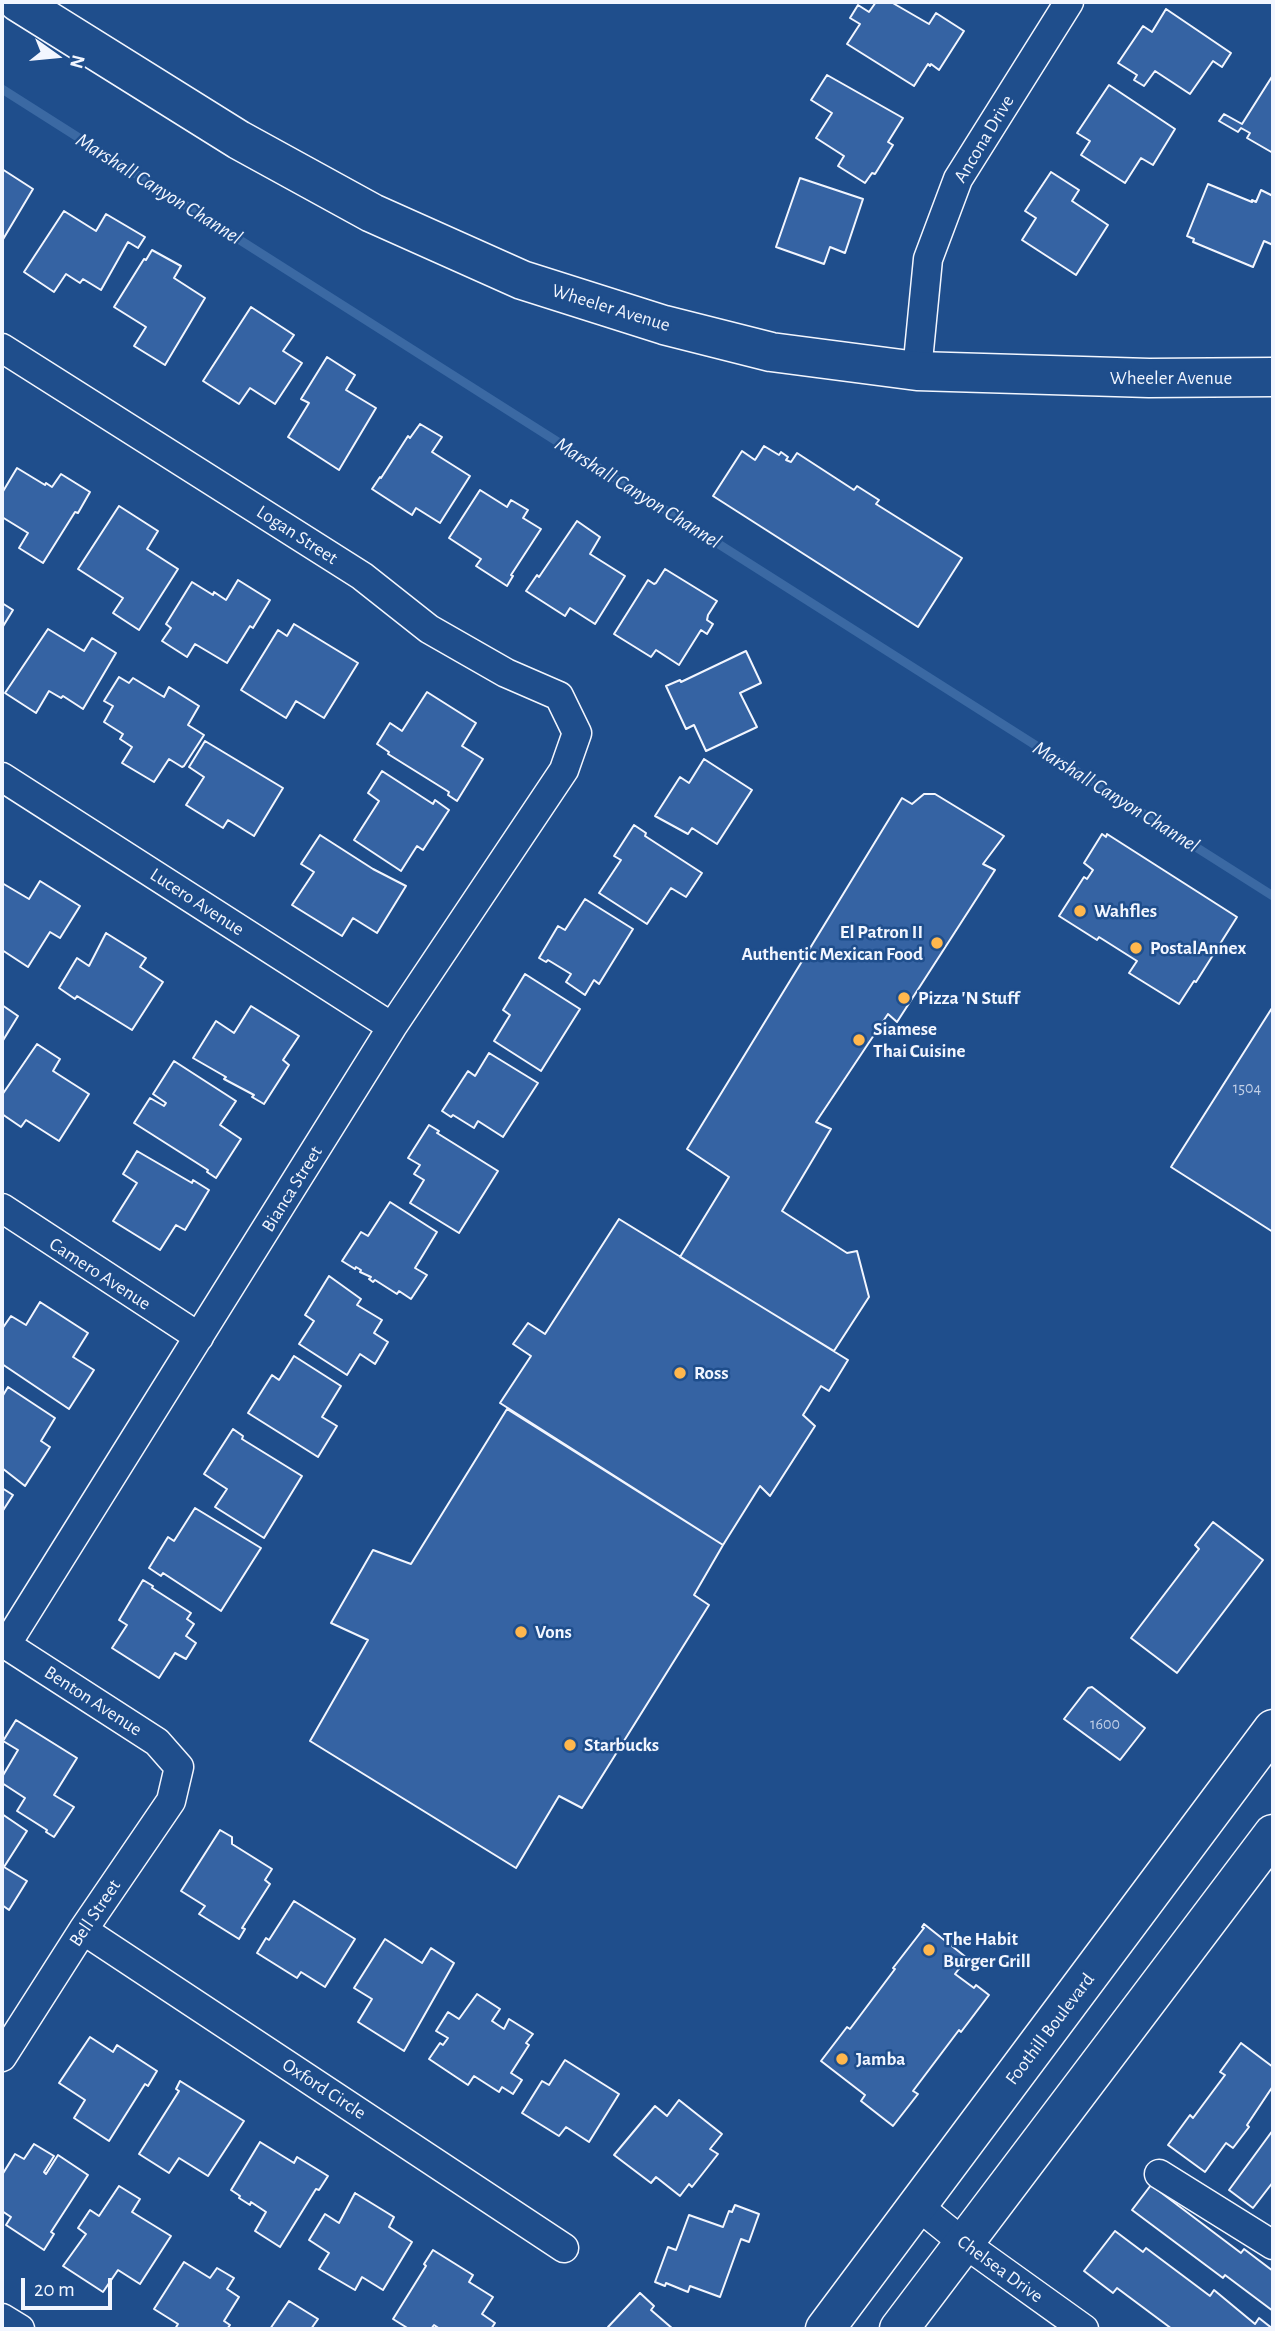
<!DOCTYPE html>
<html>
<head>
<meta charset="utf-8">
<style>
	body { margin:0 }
	#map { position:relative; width:1275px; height:2331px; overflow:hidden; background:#1f4e8c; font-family:"Alegreya Sans",sans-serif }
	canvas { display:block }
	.frame { position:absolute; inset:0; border:4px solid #f2f6ff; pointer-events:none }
	.north { position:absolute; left:21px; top:21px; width:70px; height:70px; -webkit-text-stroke:5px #1f4e8c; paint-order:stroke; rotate:105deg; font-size:19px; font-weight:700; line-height:28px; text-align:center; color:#f2f6ff }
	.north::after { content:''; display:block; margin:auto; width:24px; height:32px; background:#f2f6ff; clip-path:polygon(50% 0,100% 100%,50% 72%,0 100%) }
	.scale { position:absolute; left:21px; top:2278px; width:91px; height:32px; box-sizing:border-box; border:4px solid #f2f6ff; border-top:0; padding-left:9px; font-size:21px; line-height:24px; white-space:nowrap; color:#f2f6ff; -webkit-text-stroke:5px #1f4e8c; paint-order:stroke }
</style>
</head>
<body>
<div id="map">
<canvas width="1275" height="2331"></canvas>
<div class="frame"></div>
<div class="north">N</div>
<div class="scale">20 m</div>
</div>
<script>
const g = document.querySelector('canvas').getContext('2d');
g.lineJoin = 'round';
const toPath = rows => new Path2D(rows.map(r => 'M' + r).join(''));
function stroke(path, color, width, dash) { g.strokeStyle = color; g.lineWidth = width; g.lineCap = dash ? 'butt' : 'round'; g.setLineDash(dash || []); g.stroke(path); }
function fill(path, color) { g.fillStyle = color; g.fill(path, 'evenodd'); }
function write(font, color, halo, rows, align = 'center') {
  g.font = font + ' "Alegreya Sans",sans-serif'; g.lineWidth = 5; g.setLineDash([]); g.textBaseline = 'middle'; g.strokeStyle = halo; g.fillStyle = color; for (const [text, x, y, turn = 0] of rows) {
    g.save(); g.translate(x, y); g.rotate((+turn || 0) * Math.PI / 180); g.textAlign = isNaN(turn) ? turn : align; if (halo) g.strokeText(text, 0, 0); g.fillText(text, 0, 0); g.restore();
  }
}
stroke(toPath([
	[2,89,1273,896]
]), '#3b69a3', 9);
const building = toPath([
	[876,2,891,2,929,24,936,13,964,31,939,70,931,64,930,66,928,64,914,86,847,44,860,24,850,18,858,5,869,12,876,2],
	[1166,9,1231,53,1222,67,1213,61,1190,94,1155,71,1144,86,1134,80,1137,75,1118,63,1143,26,1152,32,1166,9],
	[827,75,903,118,888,142,893,145,875,174,872,173,865,183,838,166,844,156,816,138,832,113,811,100,827,75],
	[1273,75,1273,153,1247,138,1250,133,1241,128,1238,132,1219,121,1224,114,1242,124,1273,75],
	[1109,85,1175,129,1153,165,1141,158,1125,183,1081,155,1090,141,1077,133,1109,85],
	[2,169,33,189,2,241,2,169],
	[1051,172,1079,190,1072,201,1108,225,1076,275,1022,240,1036,218,1025,211,1051,172],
	[800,178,863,199,845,253,830,247,824,264,776,247,800,178],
	[1208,184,1252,202,1252,200,1256,202,1261,190,1273,196,1273,245,1264,241,1253,267,1193,242,1194,239,1187,236,1208,184],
	[64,211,96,231,106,214,145,237,138,248,128,242,101,290,83,279,80,283,66,274,54,292,24,272,64,211],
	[152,250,181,266,174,278,205,298,165,365,134,346,146,327,114,307,144,259,146,260,152,250],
	[251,307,294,335,283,351,302,363,275,404,250,388,239,404,203,381,251,307],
	[327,357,355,375,346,390,376,408,339,470,288,437,309,403,301,399,327,357],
	[420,424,442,437,432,452,470,476,440,523,416,508,412,515,372,489,380,477,381,478,408,436,410,438,420,424],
	[764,446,779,455,781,452,788,457,786,460,791,462,797,453,854,490,857,486,879,500,876,504,962,558,918,627,713,496,742,451,755,460,764,446],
	[17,468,45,485,46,483,52,487,61,474,90,492,78,513,75,512,43,563,19,548,28,533,2,517,2,493,17,468],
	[480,490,507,507,511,500,528,510,523,518,541,529,511,575,513,576,507,586,476,566,481,559,449,538,480,490],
	[119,506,158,531,147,549,178,569,139,630,113,613,123,598,78,569,119,506],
	[577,521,600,537,590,554,625,576,595,624,570,608,565,616,526,591,537,575,539,577,577,521],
	[665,569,717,601,708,615,707,620,713,624,707,634,701,630,679,665,656,650,651,657,614,634,648,580,654,584,656,583,665,569],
	[238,580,270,600,253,628,250,626,227,663,195,644,187,657,162,641,171,628,166,624,192,582,213,595,214,592,226,600,238,580],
	[2,603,13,610,2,628,2,603],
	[294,624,358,663,324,718,296,701,286,718,241,690,278,630,287,636,294,624],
	[48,629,84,651,92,638,116,653,83,709,63,696,61,698,49,691,36,713,5,693,48,629],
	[746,651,761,683,740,693,757,727,706,751,694,725,686,729,666,686,680,680,681,682,746,651],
	[119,677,129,683,133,678,164,697,169,687,199,706,188,725,204,735,184,766,182,767,169,759,154,782,122,763,132,747,120,739,123,734,104,722,113,706,104,701,119,677],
	[427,692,476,723,462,746,483,759,457,801,448,795,449,792,388,754,389,752,377,744,390,723,402,731,427,692],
	[205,741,283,788,254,836,228,820,223,828,186,805,204,777,189,767,205,741],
	[704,759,752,790,717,844,692,828,688,834,655,816,680,777,689,783,704,759],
	[382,771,433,804,435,800,449,810,423,850,417,846,401,871,354,840,379,801,368,793,382,771],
	[924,794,935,794,1004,836,983,864,995,870,897,1022,888,1014,816,1122,831,1129,782,1211,847,1253,857,1251,869,1297,834,1351,680,1257,729,1177,687,1149,902,798,912,804,924,794],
	[634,825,646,833,645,836,702,873,686,897,671,888,647,924,599,893,621,860,614,856,634,825],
	[1102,834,1106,837,1107,834,1237,917,1196,982,1194,981,1179,1004,1129,973,1137,961,1099,937,1097,940,1059,916,1084,877,1087,879,1093,870,1084,863,1102,834],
	[320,835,373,869,406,886,377,933,353,918,342,936,292,905,314,872,301,864,320,835],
	[40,881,80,906,60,938,50,932,28,967,2,950,2,883,29,899,40,881],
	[585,899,633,929,599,984,594,980,585,995,566,982,571,974,548,960,546,962,539,958,558,926,565,930,585,899],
	[106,933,146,958,140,967,163,982,132,1030,77,996,75,999,59,988,77,958,89,966,106,933],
	[525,974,580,1009,541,1071,494,1041,510,1015,503,1010,525,974],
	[2,1005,18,1016,2,1042,2,1005],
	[251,1006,299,1036,283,1060,289,1065,264,1104,252,1097,254,1095,224,1079,226,1077,193,1058,216,1021,234,1033,251,1006],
	[1272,1008,1273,1009,1273,1232,1171,1167,1272,1008],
	[37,1044,60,1059,53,1071,89,1094,59,1141,26,1120,21,1127,2,1114,2,1095,37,1044],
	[489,1053,538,1083,503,1137,478,1121,474,1128,453,1115,451,1117,442,1111,468,1071,475,1076,489,1053],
	[174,1061,236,1101,220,1125,241,1139,216,1178,207,1172,208,1170,134,1123,150,1098,164,1106,166,1103,153,1094,174,1061],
	[429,1125,439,1131,437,1133,498,1171,459,1233,410,1203,424,1180,414,1174,420,1165,408,1158,429,1125],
	[137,1151,192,1183,193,1180,209,1190,185,1230,176,1225,160,1250,113,1221,137,1183,123,1174,137,1151],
	[390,1202,437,1232,415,1268,427,1275,411,1299,399,1291,397,1294,375,1280,373,1282,369,1279,371,1277,360,1272,361,1270,356,1267,355,1269,342,1261,361,1232,368,1236,390,1202],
	[619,1219,848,1360,829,1391,821,1386,803,1415,815,1426,770,1496,760,1486,723,1545,500,1403,531,1356,513,1344,528,1323,545,1334,619,1219],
	[329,1276,361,1299,357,1305,382,1320,374,1333,388,1342,375,1364,360,1354,347,1375,299,1344,314,1321,305,1315,329,1276],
	[40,1302,88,1333,73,1357,94,1370,69,1409,2,1364,2,1329,11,1316,26,1325,40,1302],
	[294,1356,341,1386,322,1417,337,1426,318,1457,248,1413,272,1375,279,1380,294,1356],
	[8,1387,55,1418,41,1441,50,1447,25,1486,2,1468,2,1397,8,1387],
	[507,1409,723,1545,694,1595,709,1605,582,1808,559,1796,516,1868,310,1741,368,1640,331,1623,373,1550,411,1564,507,1409],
	[233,1429,243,1436,242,1439,302,1476,264,1538,215,1507,227,1489,204,1474,233,1429],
	[2,1488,13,1495,2,1512,2,1488],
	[195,1508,261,1548,221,1611,163,1573,161,1576,149,1568,168,1537,174,1541,195,1508],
	[1213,1522,1263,1560,1177,1673,1131,1638,1199,1549,1195,1545,1213,1522],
	[143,1580,153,1586,152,1588,191,1613,187,1619,194,1624,186,1636,196,1643,186,1659,175,1653,159,1678,112,1648,127,1625,119,1620,143,1580],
	[1092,1687,1145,1728,1120,1760,1064,1719,1088,1688,1092,1687],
	[16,1720,77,1758,54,1795,74,1807,54,1837,46,1832,47,1830,17,1811,25,1798,2,1783,2,1777,18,1750,3,1741,16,1720],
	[2,1814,27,1831,4,1867,27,1881,9,1910,2,1905,2,1814],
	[220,1830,232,1837,232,1844,272,1869,265,1880,270,1884,242,1928,245,1929,239,1939,199,1914,205,1906,181,1891,220,1830],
	[294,1901,355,1939,325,1987,301,1972,297,1978,257,1953,266,1938,269,1940,294,1901],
	[924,1924,967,1958,955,1974,974,1988,976,1985,989,1995,961,2032,959,2030,913,2091,918,2094,893,2126,861,2101,865,2095,821,2061,847,2027,850,2029,895,1969,893,1968,924,1928,922,1927,924,1924],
	[385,1939,422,1963,431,1948,454,1963,404,2051,358,2022,372,1999,354,1988,385,1939],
	[477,1994,500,2009,492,2021,504,2029,509,2019,533,2034,526,2043,529,2045,511,2073,522,2080,513,2094,502,2087,499,2092,474,2076,468,2085,429,2059,440,2043,443,2045,448,2038,436,2031,448,2012,459,2019,477,1994],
	[90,2037,113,2052,117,2045,157,2071,148,2086,145,2084,109,2141,74,2118,85,2100,59,2083,90,2037],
	[1241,2043,1273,2067,1273,2086,1247,2125,1249,2127,1233,2148,1226,2143,1205,2172,1168,2145,1190,2115,1193,2118,1225,2075,1220,2072,1241,2043],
	[565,2060,619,2094,589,2142,566,2127,559,2136,522,2113,542,2081,549,2085,565,2060],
	[180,2081,244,2121,208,2176,179,2158,169,2173,139,2154,179,2091,176,2089,180,2081],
	[679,2100,722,2134,710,2149,718,2154,692,2187,689,2184,680,2196,656,2177,651,2183,614,2155,655,2106,667,2116,679,2100],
	[1273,2130,1273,2182,1253,2208,1229,2190,1273,2130],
	[260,2142,294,2163,297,2157,328,2176,319,2190,316,2189,280,2247,255,2231,266,2212,251,2202,250,2205,239,2198,240,2196,231,2190,260,2142],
	[34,2144,54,2156,44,2172,46,2174,58,2155,88,2175,51,2232,54,2234,44,2250,6,2225,11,2217,2,2211,2,2175,15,2154,24,2159,34,2144],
	[1151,2185,1241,2253,1244,2249,1273,2271,1273,2311,1225,2275,1223,2278,1132,2210,1151,2185],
	[119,2186,140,2199,132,2212,171,2236,140,2284,118,2270,103,2292,63,2266,86,2234,78,2228,90,2210,99,2216,119,2186],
	[355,2193,394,2217,389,2227,412,2242,383,2290,362,2277,355,2290,319,2269,329,2253,309,2240,325,2214,339,2223,355,2193],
	[735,2205,759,2214,749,2242,741,2239,720,2297,690,2286,688,2292,666,2283,665,2286,655,2282,668,2247,676,2250,689,2215,723,2227,729,2211,732,2212,735,2205],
	[1115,2231,1143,2252,1146,2248,1210,2296,1214,2290,1255,2324,1259,2318,1273,2329,1172,2329,1117,2288,1113,2293,1084,2271,1115,2231],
	[433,2250,473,2275,469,2282,493,2297,482,2314,495,2323,491,2329,440,2329,434,2325,431,2329,409,2329,393,2319,426,2266,424,2264,433,2250],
	[184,2262,210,2278,217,2268,234,2278,227,2289,239,2297,224,2321,230,2325,227,2329,175,2329,178,2324,154,2309,184,2262],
	[640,2293,654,2306,651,2310,673,2329,611,2329,608,2327,640,2293],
	[289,2301,318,2319,311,2329,270,2329,289,2301]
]);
fill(building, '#3563a3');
stroke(building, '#f2f6ff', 2);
const minor = toPath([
	[2,348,362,576,429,629,506,673,559,696,577,733,564,770,392,1027,6,1645],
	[917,371,928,259,958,179,1069,2],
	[2,777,392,1027],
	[2,1208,199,1337],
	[2,1642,157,1742,179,1767,171,1801,83,1930,2,2057],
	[83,1930,564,2248],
	[1159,2174,1273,2245],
	[918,2206,964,2243,1084,2329],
	[2,2318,20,2329]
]);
const secondary = toPath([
	[18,2,239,140,372,213,522,280,664,325,771,352,917,371,1149,378,1273,377]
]);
const primary = toPath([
	[825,2329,1273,1729],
	[899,2329,1273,1834]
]);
stroke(minor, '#f2f6ff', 31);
stroke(secondary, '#f2f6ff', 41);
stroke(primary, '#f2f6ff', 41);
stroke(minor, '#1f4e8c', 28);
stroke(secondary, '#1f4e8c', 38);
stroke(primary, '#1f4e8c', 38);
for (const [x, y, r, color] of [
	[1080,911,7,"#ffb74d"],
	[937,943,7,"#ffb74d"],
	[1136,948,7,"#ffb74d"],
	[904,998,7,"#ffb74d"],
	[859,1040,7,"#ffb74d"],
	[680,1373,7,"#ffb74d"],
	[521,1632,7,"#ffb74d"],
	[570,1745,7,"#ffb74d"],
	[929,1950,7,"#ffb74d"],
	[842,2059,7,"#ffb74d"]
]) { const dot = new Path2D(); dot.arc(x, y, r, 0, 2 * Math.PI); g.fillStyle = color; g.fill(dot); stroke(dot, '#1f4e8c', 2.5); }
write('16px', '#c3d1e8', null, [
	["1504",1247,1088],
	["1600",1105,1724]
]);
write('19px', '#f2f6ff', '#1f4e8c', [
	["Ancona Drive",984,139,-59],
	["Wheeler Avenue",611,308,17],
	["Wheeler Avenue",1171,378],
	["Logan Street",297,535,33],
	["Lucero Avenue",197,902,33],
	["Bianca Street",292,1189,-58],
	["Camero Avenue",100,1274,33],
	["Benton Avenue",93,1701,33],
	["Bell Street",95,1913,-56],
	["Foothill Boulevard",1050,2029,-53],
	["Oxford Circle",324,2089,33],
	["Chelsea Drive",1000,2269,36]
]);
write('bold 19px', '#f2f6ff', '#1f4e8c', [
	["Wahfles",1094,911],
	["El Patron II",923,932,"right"],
	["Authentic Mexican Food",923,954,"right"],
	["PostalAnnex",1150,948],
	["Pizza 'N Stuff",918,998],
	["Siamese",873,1029],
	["Thai Cuisine",873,1051],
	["Ross",694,1373],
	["Vons",535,1632],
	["Starbucks",584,1745],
	["The Habit",943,1939],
	["Burger Grill",943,1961],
	["Jamba",856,2059]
], 'left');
write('italic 21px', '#f2f6ff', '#1f4e8c', [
	["Marshall Canyon Channel",159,189,32],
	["Marshall Canyon Channel",638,493,32],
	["Marshall Canyon Channel",1116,797,32]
]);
</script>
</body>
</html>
